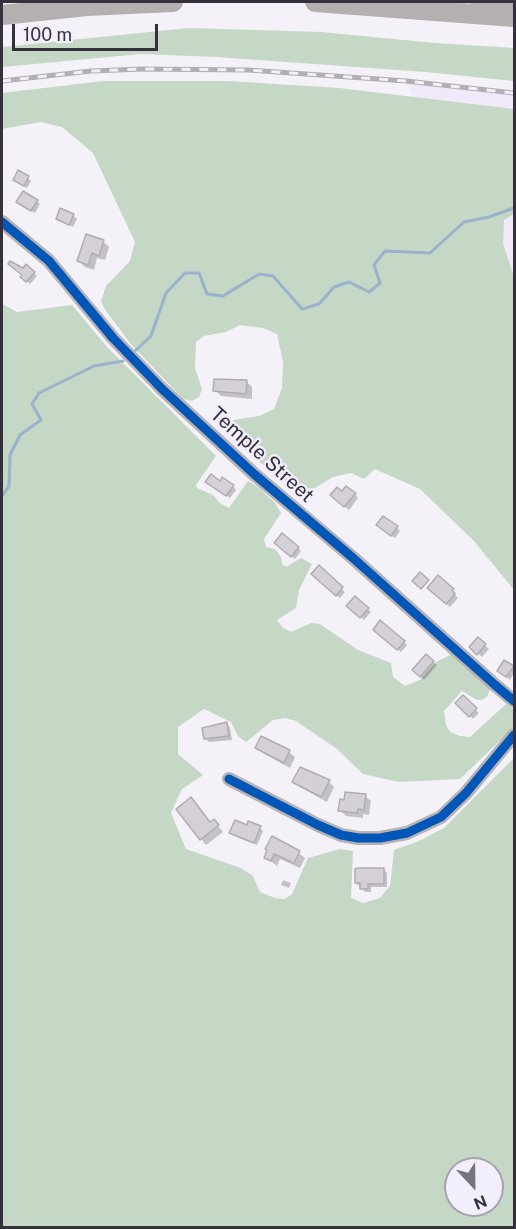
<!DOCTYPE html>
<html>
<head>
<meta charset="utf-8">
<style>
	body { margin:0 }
	#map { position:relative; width:516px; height:1229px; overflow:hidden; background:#f4f1f8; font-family:"Public Sans",sans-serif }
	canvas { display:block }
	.frame { position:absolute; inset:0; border:3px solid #36303d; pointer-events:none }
	.north { position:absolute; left:444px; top:1157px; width:60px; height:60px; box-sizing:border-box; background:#f3eefb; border:2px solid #a7a2af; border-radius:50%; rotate:158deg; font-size:16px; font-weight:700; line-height:24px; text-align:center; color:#36303d }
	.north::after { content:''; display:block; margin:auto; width:21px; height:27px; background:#78747e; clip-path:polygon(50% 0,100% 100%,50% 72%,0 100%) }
	.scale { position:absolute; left:12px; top:24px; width:146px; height:27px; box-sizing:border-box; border:3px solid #36303d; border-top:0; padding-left:8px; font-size:18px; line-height:21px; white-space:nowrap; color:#36303d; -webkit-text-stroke:4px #f3eefb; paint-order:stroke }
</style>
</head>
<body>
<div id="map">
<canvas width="516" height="1229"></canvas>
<div class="frame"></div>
<div class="north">N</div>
<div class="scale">100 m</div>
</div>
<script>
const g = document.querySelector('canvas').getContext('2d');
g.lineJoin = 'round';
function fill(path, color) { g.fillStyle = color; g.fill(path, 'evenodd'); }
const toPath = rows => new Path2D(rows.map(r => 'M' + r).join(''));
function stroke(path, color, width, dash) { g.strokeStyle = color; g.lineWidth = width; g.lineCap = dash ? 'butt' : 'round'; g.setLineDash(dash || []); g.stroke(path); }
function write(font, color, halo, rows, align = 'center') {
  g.font = font + ' "Public Sans",sans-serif'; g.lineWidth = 4.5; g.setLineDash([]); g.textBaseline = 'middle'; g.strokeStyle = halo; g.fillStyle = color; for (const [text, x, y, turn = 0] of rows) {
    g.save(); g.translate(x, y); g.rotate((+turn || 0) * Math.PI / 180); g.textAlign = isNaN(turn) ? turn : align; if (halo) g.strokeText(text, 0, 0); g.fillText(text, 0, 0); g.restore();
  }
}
fill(toPath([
	[406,81,514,93,514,315]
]), '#f0e9f9');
fill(toPath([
	[189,28,321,32,435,43,514,48,514,81,426,72,217,57,141,54,2,67,2,47],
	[103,81,228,81,339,88,514,109,514,214,504,220,503,244,514,277,514,590,474,541,420,489,375,469,364,479,351,473,333,477,315,488,298,489,273,473,237,443,229,430,233,420,259,416,274,409,282,388,283,362,277,334,263,328,240,325,226,332,204,336,196,342,195,368,202,389,199,397,192,401,183,399,130,343,104,308,101,301,106,286,130,261,135,242,93,153,62,127,41,122,2,129,2,93],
	[2,304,17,312,72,305,107,347,216,456,196,485,197,488,213,495,220,503,229,508,248,481,258,487,275,503,281,513,264,539,266,547,275,549,281,557,282,564,286,567,301,558,312,564,299,590,296,608,277,620,283,628,291,632,311,623,320,624,358,650,391,663,393,677,405,686,420,680,436,662,456,652,490,689,487,697,481,700,477,700,462,691,444,711,446,725,450,732,460,736,470,737,506,704,514,710,514,727,460,779,399,782,363,774,337,749,296,721,286,718,273,720,246,742,238,736,231,722,204,709,178,727,178,754,203,775,182,789,171,813,186,849,241,868,253,876,260,892,275,898,285,899,292,894,308,858,340,849,353,851,351,898,363,903,380,898,390,886,394,850,419,841,444,828,514,758,514,1227,2,1227],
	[456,1169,492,1169,492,1205,456,1205]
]), '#c5d7c5');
fill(toPath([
	[28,178,31,181,27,188,14,180],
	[37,201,40,204,35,213,22,205],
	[73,215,77,219,73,227,58,219],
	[103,241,109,247,105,260,97,258,94,270,85,267,79,261],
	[27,267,37,276,30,284,22,277],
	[246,381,252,387,252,399,221,396,215,390],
	[220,483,233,486,236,490,230,498,211,485],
	[355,494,358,498,349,510,335,499],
	[397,527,400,531,395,538,381,529],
	[279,547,298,548,301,551,295,559],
	[438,577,456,593,455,595,458,598,450,607,429,588],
	[317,578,337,584,345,592,340,598],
	[351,609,368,609,371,612,364,620],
	[378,633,404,642,407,645,401,652],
	[478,639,489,649,482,657,471,647],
	[426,656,437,665,424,680,414,670],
	[513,667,514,673,510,680,502,674],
	[463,697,479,713,473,719,457,703],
	[227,724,230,728,232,740,209,742,205,738],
	[257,748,289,752,295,757,290,768,263,753],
	[294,782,329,782,334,787,327,802,300,787],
	[365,796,371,801,369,815,363,814,363,818,346,816,340,810],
	[197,805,211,823,214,821,223,832,206,845,201,839],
	[248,827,260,828,263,831,257,845,234,836,231,833],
	[294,850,305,858,300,868,280,859,277,866,265,857,268,851],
	[383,869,387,873,387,887,371,887,371,892,365,892,356,883],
	[283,880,291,883,289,888,281,885]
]), '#0003');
stroke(toPath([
	[135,351,151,336,166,293,185,273,199,273,207,294,223,296,259,274,273,276,302,309,319,304,334,287,349,282,369,292,380,283,374,265,385,251,430,253,464,222,489,217,514,208],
	[2,496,9,486,10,455,20,435,41,420,32,404,39,393,94,366,123,361]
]), '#99b3cd', 3);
const building = toPath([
	[18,170,29,176,24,186,13,180,18,170],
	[23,191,38,200,31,211,16,202,23,191],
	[60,208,74,214,69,225,56,219,60,208],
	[86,234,104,240,99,256,92,253,88,265,77,261,86,234],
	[10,261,23,268,26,264,35,272,26,282,20,277,22,275,8,264,10,261],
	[214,379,247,380,246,394,213,391,214,379],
	[211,474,220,481,222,477,234,485,226,496,205,482,211,474],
	[346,486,356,493,344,507,330,495,337,487,342,491,346,486],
	[383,516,398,526,391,536,376,525,383,516],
	[282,533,299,547,291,557,274,543,282,533],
	[319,565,343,587,336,596,311,574,319,565],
	[420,572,429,580,421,589,412,581,420,572],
	[438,575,454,589,452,591,455,594,446,604,427,588,438,575],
	[355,596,369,608,360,618,346,606,355,596],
	[380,620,405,641,397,650,373,630,380,620],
	[478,637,486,644,477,655,469,647,478,637],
	[426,654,434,661,420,677,412,670,426,654],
	[504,660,514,666,506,677,497,671,504,660],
	[463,695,477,708,469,717,455,703,463,695],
	[227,722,229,736,204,739,202,728,227,722],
	[261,736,290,750,284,763,255,748,261,736],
	[300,767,330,780,321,797,292,782,300,767],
	[345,792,366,794,364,810,358,809,357,813,338,811,340,799,344,800,345,792],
	[191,797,210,822,214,819,219,825,200,840,176,809,191,797],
	[235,820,247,825,248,821,261,826,254,843,229,833,235,820],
	[272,836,300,851,294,863,274,854,271,861,264,858,267,850,265,849,272,836],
	[358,868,384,868,384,884,368,884,368,889,360,889,360,883,355,883,355,869,358,868]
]);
fill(building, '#d5cfd8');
stroke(building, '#b1acb4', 1.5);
stroke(toPath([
	[2,222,49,261,113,338,162,389,254,474,353,558,495,685,514,701],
	[229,779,318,825,341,835,358,838,380,838,407,833,441,817,466,793,514,735]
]), '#b8b2b3', 14);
stroke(toPath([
	[315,2,514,17],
	[480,2,514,2],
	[2,15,87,6,173,2]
]), '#b5afb1', 20);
const rail = toPath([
	[2,81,91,71,143,69,248,70,406,81,514,93]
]);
stroke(rail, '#b3aeb1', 5);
stroke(rail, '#f3eefb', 3, [9]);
stroke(toPath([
	[2,222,49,261,113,338,162,389,254,474,353,558,495,685,514,701],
	[229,779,318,825,341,835,358,838,380,838,407,833,441,817,466,793,514,735]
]), '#0057b8', 9);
write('20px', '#36303d', '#f3eefb', [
	["Temple Street",262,455,42]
]);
</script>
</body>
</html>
